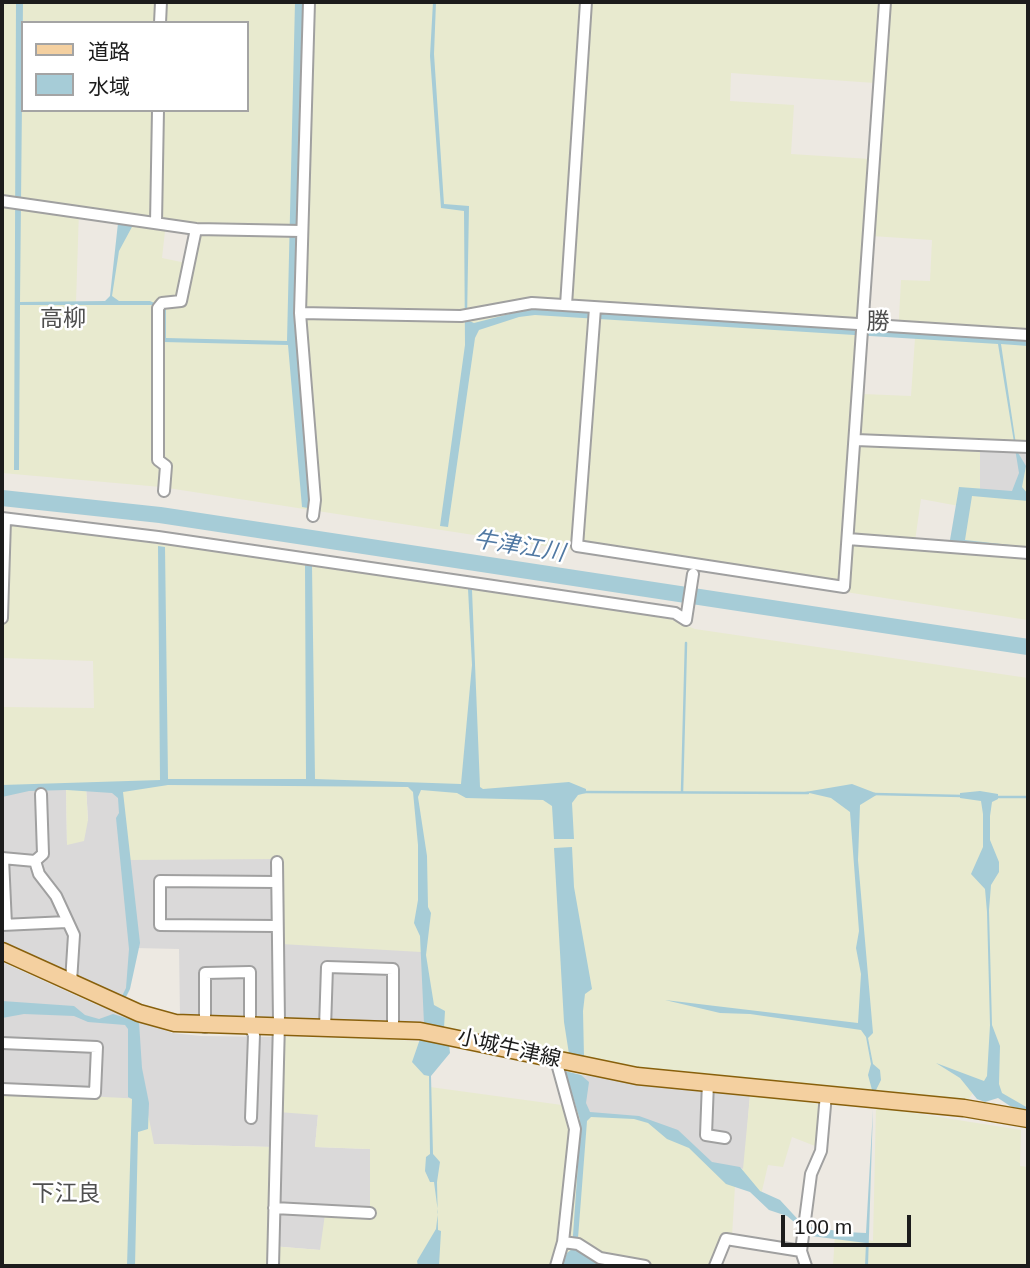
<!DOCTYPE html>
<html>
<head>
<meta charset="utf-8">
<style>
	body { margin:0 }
	#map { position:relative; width:1030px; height:1268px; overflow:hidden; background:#ede9e2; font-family:Helvetica,"Noto Sans JP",sans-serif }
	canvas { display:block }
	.frame { position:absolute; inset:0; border:4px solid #1c1c1c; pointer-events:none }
	.legend { position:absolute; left:21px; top:21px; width:228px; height:91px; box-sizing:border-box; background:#fff; border:2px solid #a4a4a4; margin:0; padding:9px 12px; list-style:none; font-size:21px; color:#1c1c1c }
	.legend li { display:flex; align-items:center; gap:14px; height:35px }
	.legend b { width:35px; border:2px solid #a4a4a4 }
	.scale { position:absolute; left:781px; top:1215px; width:130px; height:32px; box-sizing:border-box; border:4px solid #1c1c1c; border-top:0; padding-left:9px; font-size:21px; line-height:24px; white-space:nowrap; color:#1c1c1c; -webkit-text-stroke:5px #fff; paint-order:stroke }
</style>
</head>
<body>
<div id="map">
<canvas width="1030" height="1268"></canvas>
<div class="frame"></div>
<ul class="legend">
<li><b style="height:9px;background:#f4d0a0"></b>道路</li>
<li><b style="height:19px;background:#a6ccd7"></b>水域</li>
</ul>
<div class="scale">100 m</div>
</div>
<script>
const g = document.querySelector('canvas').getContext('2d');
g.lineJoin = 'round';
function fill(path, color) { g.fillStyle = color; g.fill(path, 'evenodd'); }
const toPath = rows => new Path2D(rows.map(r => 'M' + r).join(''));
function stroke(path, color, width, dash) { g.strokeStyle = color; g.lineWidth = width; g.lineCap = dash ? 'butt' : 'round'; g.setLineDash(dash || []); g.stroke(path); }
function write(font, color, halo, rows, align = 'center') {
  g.font = font + ' Helvetica,"Noto Sans JP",sans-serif'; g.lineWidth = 5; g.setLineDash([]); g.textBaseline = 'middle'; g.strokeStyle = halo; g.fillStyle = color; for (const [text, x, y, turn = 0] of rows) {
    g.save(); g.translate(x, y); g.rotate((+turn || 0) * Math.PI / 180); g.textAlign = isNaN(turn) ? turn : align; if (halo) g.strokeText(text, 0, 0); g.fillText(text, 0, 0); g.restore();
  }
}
fill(toPath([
	[980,441,1028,443,1028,466,1023,467,1019,494,980,492],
	[66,787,67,844,88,820,86,787,120,788,279,859,421,952,433,1024,180,1016,179,949,135,948,130,985,122,999,2,945,2,792],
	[2,962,97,1005,172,1033,201,1036,279,1037,318,1114,315,1147,370,1149,370,1217,320,1250,271,1246,272,1147,154,1144,2,1092],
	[581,1075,750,1095,744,1169,711,1165,609,1117,586,1114]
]), '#dad9d9');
fill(toPath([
	[2,2,1028,2,1028,443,980,442,980,491,1019,493,1023,466,1028,466,1028,620,161,487,2,473],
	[23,23,247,23,247,110,23,110],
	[731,73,875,83,870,159,791,154,794,105,730,101],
	[79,210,126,218,112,281,111,302,76,303],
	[166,222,198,227,191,264,162,258],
	[872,236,932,240,930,281,901,280,898,336,915,338,911,396,863,394],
	[921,499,959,506,962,544,958,554,914,548],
	[2,523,474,586,670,619,695,629,1028,678,1028,1110,979,1085,967,1101,639,1068,433,1024,421,952,281,944,279,859,127,860,120,788,86,787,88,820,84,841,67,845,66,787,2,792],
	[3,658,93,661,94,708,2,707],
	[279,1037,392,1039,430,1043,430,1087,584,1108,586,1114,609,1117,638,1117,676,1131,711,1165,743,1169,750,1095,819,1104,815,1146,792,1137,783,1167,768,1165,761,1195,735,1186,732,1236,721,1236,714,1266,2,1266,2,1092,145,1099,154,1144,272,1147,271,1246,320,1250,325,1214,370,1217,370,1149,315,1147,318,1115,278,1112],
	[876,1107,1021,1130,1020,1166,1028,1167,1028,1266,833,1266,835,1233,873,1241]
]), '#e8eacf');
fill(toPath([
	[16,2,23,2,20,302,105,301,110,296,118,223,133,225,119,251,112,296,119,301,150,301,166,308,166,338,287,341,295,2,303,2,295,328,310,494,308,508,302,507,288,345,163,342,163,309,153,305,20,305,19,470,14,470],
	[433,2,436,2,434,54,444,204,469,206,467,320,474,323,533,308,1028,341,1028,346,1001,344,1017,451,1026,466,1022,487,1028,494,1028,501,972,496,965,540,1028,547,1028,551,956,545,950,540,959,487,1012,491,1019,473,998,344,535,315,519,317,479,330,475,338,448,527,440,526,465,345,464,211,441,208,430,56],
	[158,546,165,547,168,779,306,779,305,565,312,566,315,779,461,784,472,665,468,589,472,590,480,787,483,789,569,782,586,789,586,793,578,795,572,803,574,839,554,839,552,806,543,800,466,798,457,793,421,790,418,797,427,856,428,907,431,913,426,955,434,1005,445,1011,444,1028,424,1024,420,936,414,923,418,900,418,845,413,792,408,787,168,785,123,792,140,943,130,989,126,997,122,996,126,988,129,949,116,818,119,813,118,798,112,793,67,790,29,791,2,797,2,785,160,780],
	[852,784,878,794,860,805,858,860,873,1033,868,1038,873,1064,880,1070,881,1080,876,1090,872,1090,868,1075,871,1064,866,1037,861,1030,750,1014,720,1013,665,1000,858,1023,861,974,856,948,859,931,850,812,831,798,805,792],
	[980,791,998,794,998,799,992,802,990,816,990,840,999,862,999,872,991,885,989,910,992,1025,1000,1046,999,1084,1002,1093,1028,1108,1028,1112,1010,1106,998,1098,985,1102,977,1099,960,1078,936,1063,984,1081,987,1076,990,1025,987,912,985,889,971,874,983,847,983,814,981,801,960,798,960,793],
	[572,847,574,887,592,989,585,994,583,1011,584,1057,569,1054,564,1022,554,848],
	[2,1001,74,1006,85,1015,99,1019,113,1014,139,1022,142,1068,149,1103,148,1129,138,1132,135,1266,127,1266,132,1099,128,1097,128,1029,125,1025,88,1022,74,1016,24,1014,2,1018],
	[420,1039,449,1044,450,1053,431,1076,433,1154,440,1162,437,1182,438,1230,441,1231,439,1266,418,1266,417,1261,436,1229,438,1212,434,1182,430,1182,425,1171,426,1157,430,1154,429,1076,424,1075,412,1062],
	[565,1071,581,1075,589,1082,586,1103,590,1112,639,1116,678,1130,712,1162,740,1167,760,1191,780,1200,804,1226,845,1232,866,1233,873,1109,868,1266,865,1266,866,1243,811,1236,787,1216,769,1210,750,1192,726,1184,689,1148,667,1139,648,1123,634,1119,591,1117,587,1121,578,1238,575,1248,594,1262,609,1266,562,1266,567,1253,572,1249,580,1136,580,1120]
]), '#a6ccd7');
stroke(toPath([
	[584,792,808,793],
	[682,792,686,643],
	[874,794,962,796],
	[997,797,1028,797]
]), '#a6ccd7', 2.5);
stroke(toPath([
	[2,498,160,515,1028,647]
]), '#a6ccd7', 16);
const street = toPath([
	[309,2,300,313,315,500,313,516],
	[160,23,161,2],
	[2,201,196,229,301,231],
	[156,223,158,110],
	[566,305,586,2],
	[595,308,577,546,844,587,885,2],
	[300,313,461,316,532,303,1028,335],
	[856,440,1028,447],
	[164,491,166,466,158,460,158,308,162,303,181,301,196,229],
	[2,518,158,537,473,583,675,613,686,620,693,574],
	[848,539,1028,553],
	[2,618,5,519],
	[41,794,43,854,35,861,39,874,56,896,74,935,71,982],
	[2,858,35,861],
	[3,858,6,925],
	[2,925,67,922],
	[276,926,160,925,160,881,276,882],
	[205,1027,205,973,250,972,250,1027,254,1035,251,1118],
	[325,1028,327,967,393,969,393,1029],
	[2,1043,97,1047,95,1093,2,1089],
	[556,1060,575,1129,563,1242,578,1244,600,1258,645,1266],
	[708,1082,706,1135,725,1138],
	[274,1208,370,1213],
	[273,1266,279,1022,277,862],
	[556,1266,563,1242],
	[715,1266,726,1239,801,1251],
	[806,1266,801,1251,811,1174,821,1151,826,1094]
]);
const primary = toPath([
	[2,951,139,1013,175,1023,420,1031,637,1076,964,1108,1028,1119]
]);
stroke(street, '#a0a0a0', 14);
stroke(primary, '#88600c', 19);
stroke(street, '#fff', 10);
stroke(primary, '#f4d0a0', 16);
write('21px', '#1c1c1c', '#fff', [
	["小城牛津線",509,1049,13]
]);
write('23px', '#4f4f4f', '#fff', [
	["高柳",63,320],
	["勝",878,323],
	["下江良",66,1195]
]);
write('italic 23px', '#5179a3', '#fff', [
	["牛津江川",519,547,9]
]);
</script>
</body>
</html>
